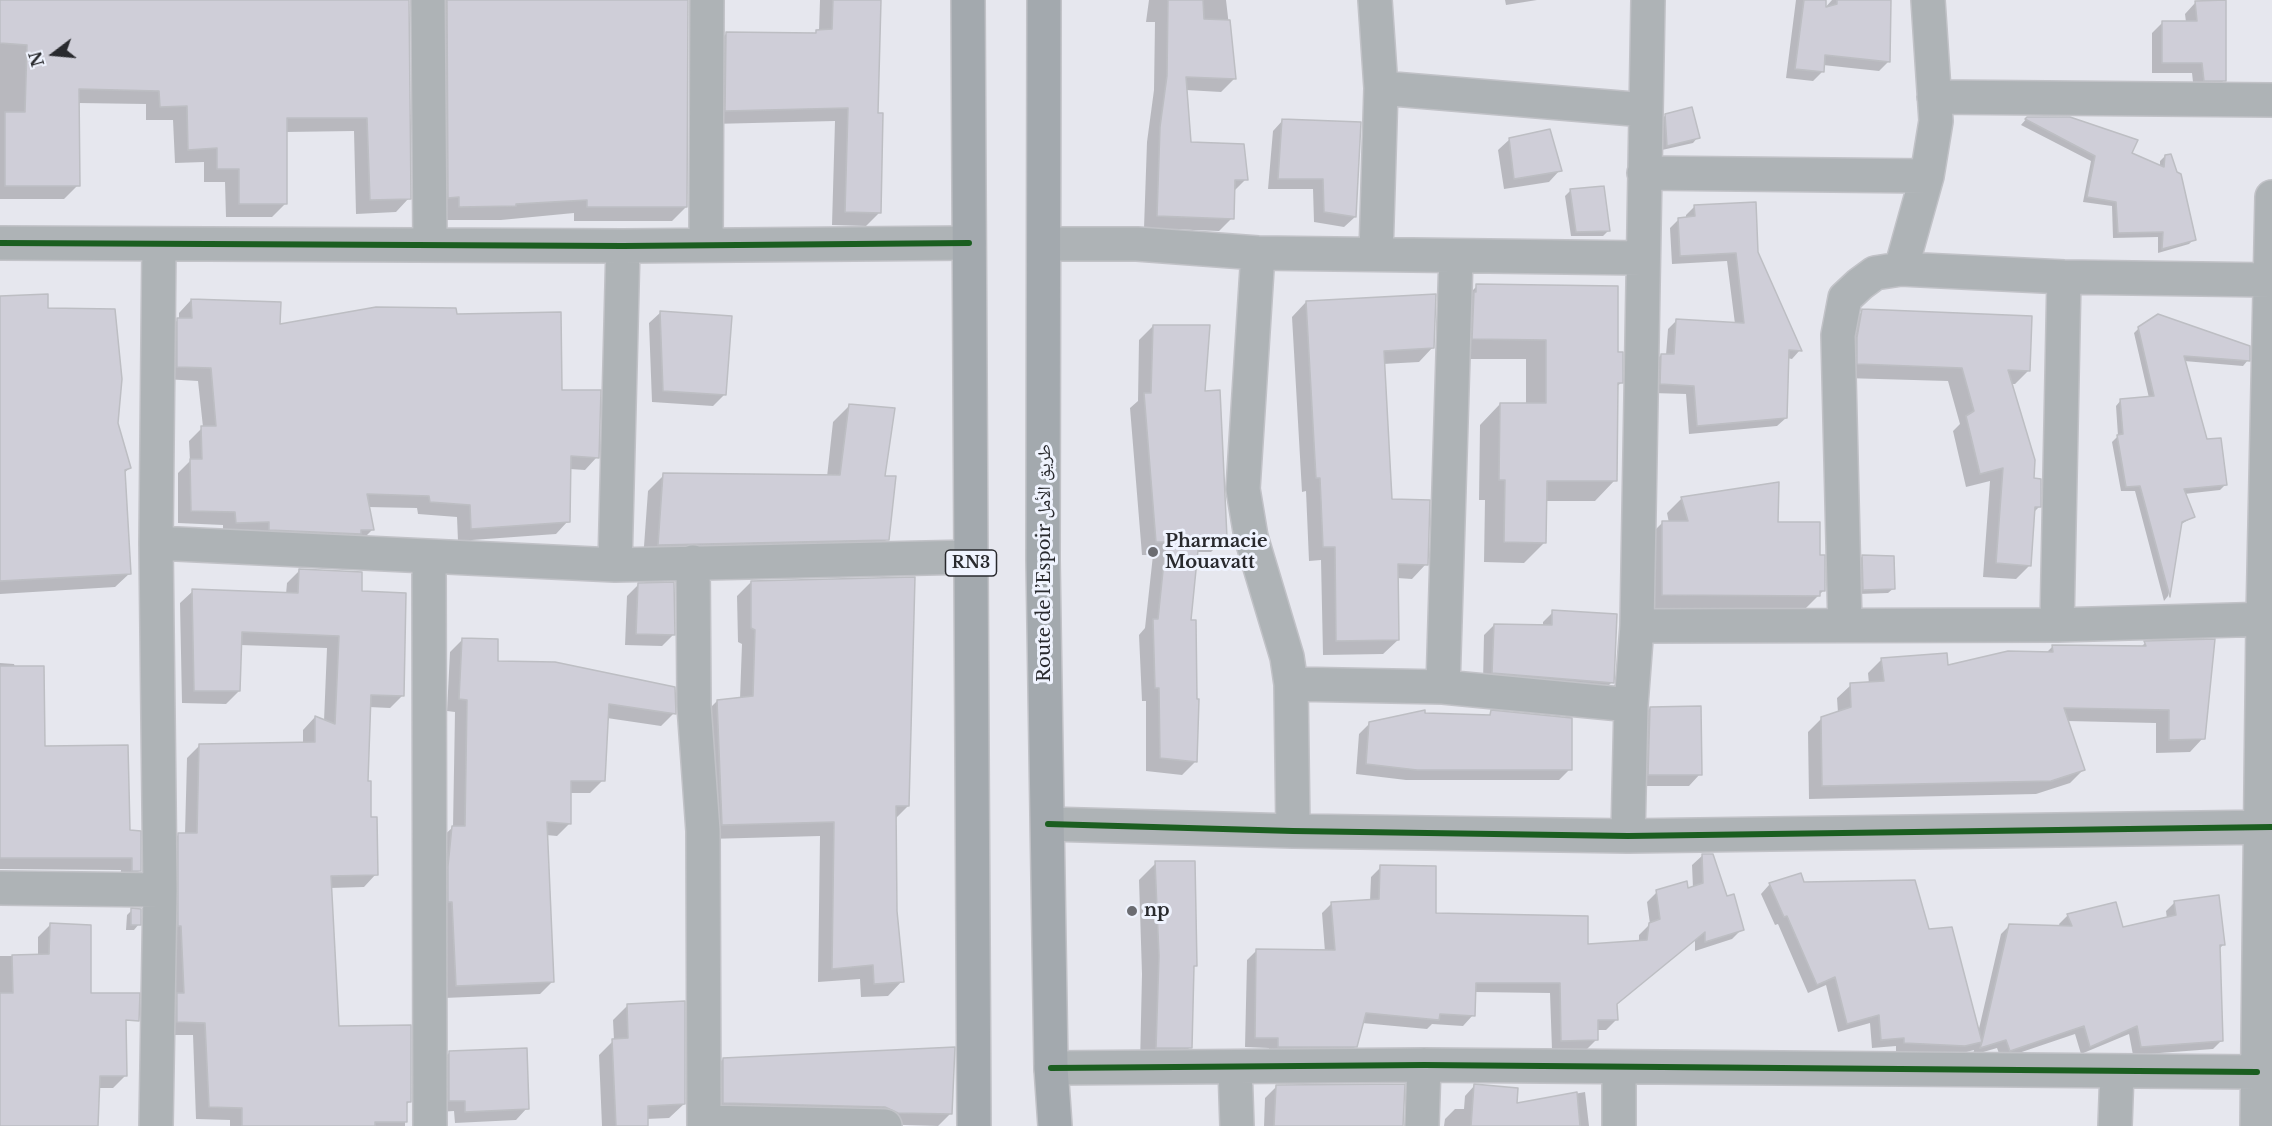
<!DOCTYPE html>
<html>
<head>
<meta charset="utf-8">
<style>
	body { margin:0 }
	#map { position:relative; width:2272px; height:1126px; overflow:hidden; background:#e6e7ee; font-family:"Libre Baskerville",serif }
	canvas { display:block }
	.north { position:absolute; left:24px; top:24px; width:60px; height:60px; -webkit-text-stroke:4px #eff3fe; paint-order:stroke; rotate:254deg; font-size:16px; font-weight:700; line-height:24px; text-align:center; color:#292a2e }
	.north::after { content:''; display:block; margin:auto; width:21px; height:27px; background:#292a2e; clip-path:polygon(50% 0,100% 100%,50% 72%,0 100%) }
</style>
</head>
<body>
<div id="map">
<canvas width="2272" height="1126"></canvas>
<div class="north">N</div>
</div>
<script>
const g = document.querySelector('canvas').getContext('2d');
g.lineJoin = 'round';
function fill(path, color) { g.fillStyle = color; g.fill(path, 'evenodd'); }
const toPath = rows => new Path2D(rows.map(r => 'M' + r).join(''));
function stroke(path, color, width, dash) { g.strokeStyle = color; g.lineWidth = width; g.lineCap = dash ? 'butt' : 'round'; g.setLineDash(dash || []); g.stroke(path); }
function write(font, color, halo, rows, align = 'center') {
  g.font = font + ' "Libre Baskerville","Noto Naskh Arabic",serif'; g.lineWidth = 6; g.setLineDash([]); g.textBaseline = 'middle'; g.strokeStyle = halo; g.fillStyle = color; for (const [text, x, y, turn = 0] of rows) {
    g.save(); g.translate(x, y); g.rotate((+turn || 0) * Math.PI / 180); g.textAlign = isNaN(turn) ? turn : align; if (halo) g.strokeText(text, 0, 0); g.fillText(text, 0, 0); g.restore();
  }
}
fill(toPath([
	[0,0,408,0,409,198,396,212,356,214,354,131,286,132,286,203,272,217,226,217,225,182,204,182,204,162,175,163,173,120,146,120,146,104,78,103,78,185,64,199,0,199],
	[426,0,688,0,686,207,672,221,574,221,574,213,501,220,446,220],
	[820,0,878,0,877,115,879,213,866,226,832,225,835,121,712,124,712,47,726,34,814,35,819,31],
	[1149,0,1226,0,1235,78,1221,92,1186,90,1190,144,1246,179,1233,192,1232,218,1219,231,1144,228,1147,142,1154,90,1155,22,1146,22],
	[1505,0,1537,0,1506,5],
	[1796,0,1825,0,1824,9,1832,0,1890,0,1889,61,1879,71,1823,65,1823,71,1813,81,1786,78],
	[2195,3,2224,80,2214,91,2194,91,2192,73,2152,73,2152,33,2163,22,2186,22,2185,14],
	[1666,115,1698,137,1693,143,1662,150,1660,120],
	[2027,118,2130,153,2160,166,2160,161,2165,156,2194,239,2189,244,2158,253,2158,237,2113,238,2112,206,2083,202,2091,161,2021,125],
	[1283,120,1359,123,1355,217,1344,227,1314,222,1313,189,1268,189,1273,131],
	[1510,139,1560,170,1549,182,1504,189,1498,150],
	[1571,190,1608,231,1603,236,1571,236,1565,196],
	[1695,206,1756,252,1800,350,1792,359,1787,358,1786,418,1777,426,1689,434,1686,394,1652,393,1652,364,1661,355,1666,355,1668,329,1677,320,1735,324,1727,261,1672,264,1670,228,1679,219,1686,219,1686,215],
	[1477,286,1616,354,1621,383,1616,387,1615,480,1595,501,1545,501,1545,542,1524,563,1484,562,1485,500,1479,500,1480,425,1500,404,1526,404,1526,359,1452,359,1457,306],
	[0,296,47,310,117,423,130,468,124,473,130,573,115,587,0,594],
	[191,300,279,326,455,315,561,391,597,457,585,470,570,469,568,521,556,534,458,541,457,517,418,514,417,508,368,507,373,529,360,542,223,535,223,525,178,523,178,473,190,461,189,441,203,427,198,381,164,379,165,332,179,319,179,313],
	[1306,302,1433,347,1419,362,1383,364,1390,500,1426,564,1412,579,1397,578,1398,640,1383,654,1323,655,1321,560,1309,561,1306,491,1302,492,1292,317],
	[1863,311,2029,370,2015,384,2010,384,2039,507,2033,513,2030,565,2016,579,1983,577,1990,481,1966,487,1953,431,1960,424,1948,381,1844,378,1849,324],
	[661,312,724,395,713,406,652,402,649,323],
	[1153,326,1203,392,1225,538,1211,552,1196,552,1190,622,1196,761,1182,775,1146,771,1146,701,1142,701,1139,635,1145,628,1153,555,1142,555,1130,408,1138,401,1139,340],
	[2139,328,2248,360,2243,366,2184,361,2205,441,2226,484,2220,490,2184,494,2193,517,2180,525,2168,596,2164,601,2135,491,2121,491,2112,442,2118,436,2116,406,2121,400,2149,398,2134,333],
	[849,406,884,477,887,539,871,555,643,560,648,491,664,475,827,477,833,422],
	[1682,498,1776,523,1819,556,1824,590,1803,611,1647,610,1647,538,1662,523,1669,523,1667,513],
	[1863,556,1894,588,1888,593,1858,594,1857,561],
	[300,570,360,592,403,695,390,708,369,707,366,782,376,874,364,887,330,888,338,1027,410,1101,405,1106,405,1126,230,1126,230,1120,196,1119,193,1035,169,1035,166,847,179,834,185,834,187,758,200,745,303,744,303,730,315,717,324,721,327,648,240,645,239,691,226,704,182,703,180,603,193,591,286,594,287,583],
	[751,582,908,806,895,819,895,911,902,981,888,996,861,997,860,979,818,982,820,836,708,839,703,715,717,701,740,699,742,644,738,642,737,596],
	[638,585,673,635,662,646,625,645,627,596],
	[1553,612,1612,682,1602,692,1483,682,1484,635,1494,625,1543,626,1543,622],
	[463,639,497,662,674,713,661,726,607,718,603,780,590,793,570,793,570,823,557,836,546,835,553,981,540,994,444,998,439,840,453,827,455,712,447,711,450,652],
	[2145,643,2203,738,2190,752,2156,753,2156,723,2067,721,2083,770,2070,783,2036,794,1809,799,1808,732,1822,718,1838,713,1837,698,1851,685,1869,684,1868,673,1882,659,1946,666,2046,653,2053,646,2140,648],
	[0,663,14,664,43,748,128,832,140,870,128,882,120,882,121,870,0,869],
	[1650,708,1700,774,1689,786,1638,786,1639,719],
	[1424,715,1570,769,1559,780,1406,780,1356,774,1359,734,1370,723],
	[1703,855,1742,929,1732,939,1695,951,1695,940,1616,1005,1616,1020,1606,1030,1596,1030,1596,1040,1586,1050,1552,1050,1550,993,1474,992,1473,1015,1463,1026,1432,1024,1427,1029,1362,1023,1356,1046,1346,1056,1268,1057,1269,1048,1245,1047,1247,960,1257,950,1325,952,1322,913,1332,903,1370,901,1371,877,1381,867,1434,914,1586,945,1639,942,1639,935,1650,924,1647,902,1657,892,1693,888,1692,865],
	[1156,863,1195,966,1192,969,1190,1047,1173,1065,1140,1065,1142,974,1139,880],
	[1800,875,1803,883,1928,931,1978,1033,2001,934,2010,925,2060,927,2059,924,2068,915,2122,929,2167,919,2166,911,2175,902,2224,944,2219,949,2222,1040,2213,1049,2133,1055,2129,1034,2081,1054,2075,1034,2001,1059,1997,1048,1973,1055,1974,1050,1955,1055,1896,1051,1896,1046,1872,1048,1870,1023,1838,1032,1826,985,1808,993,1778,924,1775,925,1761,894,1769,885],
	[132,910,139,924,134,930,126,930,127,915],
	[50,925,89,995,125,1076,113,1088,98,1088,97,1126,0,1126,0,956,38,956,38,937],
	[627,1006,684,1104,669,1118,646,1119,646,1126,602,1126,599,1055,614,1040,613,1020],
	[449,1053,527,1108,516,1120,455,1123,454,1111,438,1112,438,1064],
	[723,1059,950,1114,938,1126,707,1119,706,1076],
	[1277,1086,1401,1126,1264,1126,1265,1098],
	[1474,1086,1515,1105,1585,1092,1589,1126,1444,1126,1445,1119,1455,1109,1464,1109,1465,1096]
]), '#0003');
const building = toPath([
	[0,0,409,0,411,199,370,200,367,118,287,118,287,204,239,204,239,169,217,169,217,148,188,150,187,106,160,107,159,91,79,89,80,186,5,186,5,112,25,112,27,45,0,43,0,0],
	[447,0,688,0,687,207,587,207,587,200,516,204,516,206,459,207,459,197,448,198,447,0],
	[833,0,881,0,878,113,883,113,881,213,845,212,848,108,725,111,726,32,816,33,816,30,832,29,833,0],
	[1168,0,1203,0,1204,19,1230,20,1236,79,1186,77,1191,142,1244,144,1248,180,1235,180,1234,219,1157,216,1160,127,1167,76,1168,0],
	[1804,0,1826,0,1826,7,1837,4,1837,0,1891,0,1890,62,1825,55,1824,72,1795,69,1804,0],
	[2226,0,2226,81,2204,81,2202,63,2162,63,2162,21,2197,21,2195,1,2226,0],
	[1692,107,1700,138,1667,146,1665,114,1692,107],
	[2027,117,2070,117,2138,140,2132,153,2164,167,2165,155,2171,154,2177,172,2181,174,2196,240,2162,249,2163,232,2118,233,2116,202,2087,197,2095,156,2025,119,2027,117],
	[1282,119,1361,122,1356,217,1324,212,1323,179,1278,179,1282,119],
	[1550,129,1562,171,1514,179,1509,138,1550,129],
	[1604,186,1610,231,1576,232,1570,189,1604,186],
	[1756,202,1758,252,1802,351,1789,350,1787,418,1697,426,1694,386,1660,384,1661,354,1674,354,1676,319,1744,323,1736,253,1680,256,1678,218,1695,216,1694,205,1756,202],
	[1476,284,1618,286,1618,352,1623,352,1623,383,1618,383,1617,481,1547,481,1546,543,1504,542,1505,480,1499,480,1500,403,1546,403,1546,340,1472,339,1474,292,1476,292,1476,284],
	[48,294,48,308,115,309,122,379,118,423,131,468,125,470,131,574,0,581,0,296,48,294],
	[1436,294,1434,348,1384,351,1392,499,1430,500,1428,565,1398,564,1399,640,1336,641,1335,547,1323,547,1320,478,1316,478,1306,301,1436,294],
	[191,299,281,302,280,324,376,307,456,308,457,314,561,312,562,390,601,390,599,458,571,456,570,522,471,529,470,505,430,502,429,496,367,494,374,530,361,530,361,534,269,530,269,522,236,523,235,512,191,511,190,459,202,459,201,426,216,426,211,368,177,367,177,318,192,318,191,299],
	[1862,309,2032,316,2030,371,2008,370,2035,460,2034,478,2041,479,2041,507,2035,507,2031,566,1996,563,2003,468,1980,474,1966,416,1974,411,1962,368,1857,364,1857,337,1862,309],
	[660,311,732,316,726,395,663,391,660,311],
	[2158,314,2250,346,2250,361,2184,356,2207,439,2221,438,2227,485,2184,489,2195,517,2182,522,2170,597,2140,486,2126,487,2117,435,2123,434,2120,399,2154,396,2138,327,2158,314],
	[1153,325,1210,325,1205,391,1220,390,1227,538,1199,540,1191,620,1196,620,1197,699,1199,699,1197,762,1160,758,1159,688,1155,688,1153,619,1158,619,1166,542,1156,542,1144,393,1151,393,1153,325],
	[849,404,895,408,885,476,896,476,889,540,658,545,663,473,840,475,849,404],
	[1779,482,1778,522,1820,522,1820,555,1825,555,1825,591,1820,591,1820,596,1662,595,1662,521,1688,521,1681,497,1779,482],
	[1862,555,1894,556,1895,589,1863,590,1862,555],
	[299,569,362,572,362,591,406,593,404,696,371,695,368,781,371,781,371,817,377,817,378,875,331,876,339,1026,411,1025,411,1102,407,1102,407,1122,375,1122,375,1126,242,1126,242,1108,209,1107,205,1023,177,1022,177,993,184,993,181,926,178,926,178,833,197,833,199,744,315,742,315,716,335,724,339,636,242,632,240,691,194,691,192,589,298,593,299,569],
	[915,577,909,806,896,806,897,911,904,982,874,984,873,965,832,969,834,822,722,825,717,700,753,696,755,630,751,628,751,581,915,577],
	[674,582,675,635,636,634,638,583,674,582],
	[1552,610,1617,614,1614,683,1492,673,1494,624,1552,625,1552,610],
	[462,638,498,639,498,661,555,662,675,687,676,714,609,704,605,781,571,781,571,824,547,822,554,982,456,986,452,902,448,902,448,866,452,826,465,826,467,700,459,699,462,638],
	[2215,639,2205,739,2169,740,2169,710,2064,708,2085,770,2051,781,1822,786,1821,717,1851,707,1850,683,1884,681,1881,658,1947,653,1948,665,2008,651,2053,652,2052,645,2146,646,2144,641,2215,639],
	[0,666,44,666,45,746,128,745,130,830,141,831,141,871,132,871,132,858,0,858,0,666],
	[1701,706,1702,775,1648,775,1650,707,1701,706],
	[1425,710,1425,713,1490,715,1491,710,1572,718,1572,770,1417,770,1366,764,1369,722,1425,710],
	[1702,854,1713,854,1727,896,1734,894,1744,930,1705,942,1705,932,1617,1004,1618,1020,1598,1020,1598,1040,1561,1041,1560,983,1476,983,1475,1016,1440,1014,1439,1020,1366,1013,1357,1047,1278,1047,1278,1038,1255,1038,1256,949,1335,950,1331,902,1379,899,1380,865,1436,866,1436,913,1588,916,1588,944,1647,940,1649,923,1660,919,1656,890,1687,881,1688,888,1703,883,1702,854],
	[1155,861,1195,861,1197,966,1194,966,1192,1048,1156,1048,1159,956,1155,861],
	[1801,873,1804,882,1915,880,1929,929,1952,927,1982,1042,2009,924,2072,926,2067,914,2116,902,2123,927,2176,915,2174,901,2219,895,2225,945,2220,945,2223,1041,2141,1047,2137,1026,2090,1047,2084,1026,2010,1051,2006,1040,1980,1048,1982,1042,1965,1046,1904,1043,1904,1038,1881,1040,1879,1015,1847,1024,1835,977,1817,985,1787,916,1784,917,1769,883,1801,873],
	[131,908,141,909,141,925,131,925,131,908],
	[50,923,91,925,91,993,140,993,139,1021,126,1020,127,1076,100,1076,98,1126,0,1126,0,993,13,993,12,955,49,954,50,923],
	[685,1001,685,1104,648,1106,648,1126,616,1126,612,1039,628,1038,627,1004,685,1001],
	[955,1047,952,1114,898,1113,885,1107,723,1103,723,1058,955,1047],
	[527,1048,529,1109,465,1112,465,1101,449,1101,449,1051,527,1048],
	[1405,1084,1403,1126,1274,1126,1276,1085,1405,1084],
	[1474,1084,1518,1088,1517,1103,1577,1092,1580,1126,1471,1126,1474,1084]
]);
fill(building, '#cfced8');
stroke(building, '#bdbec3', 1.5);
const minor = toPath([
	[428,0,430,244],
	[1375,0,1381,88,1376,254],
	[1381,88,1645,110],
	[1934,97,2272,100],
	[1644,173,1927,176],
	[0,243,623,246,969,243],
	[1044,244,1137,244,1258,253,1643,258],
	[706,245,707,0],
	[1258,253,1243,489,1251,537,1287,657,1291,684,1293,831],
	[1901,269,1927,176,1936,121,1928,0],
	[156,543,615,565,971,557],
	[429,558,430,1126],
	[693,562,694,706,703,831,704,1126],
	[615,565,623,246],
	[1845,625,1838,335,1845,298,1860,284,1875,273,1901,269,2064,277,2270,280],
	[2057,625,2064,277],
	[1637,626,2057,625,2272,619],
	[1291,684,1443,687,1631,705],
	[1443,687,1456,256],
	[1048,824,1293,831,1628,836,2272,827],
	[1628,836,1631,705,1637,626,1648,0],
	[0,888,160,890],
	[1235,1067,1237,1126],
	[1051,1068,1424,1065,2257,1072],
	[704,1122,885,1126],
	[156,1126,160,890,156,543,159,244],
	[1422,1126,1424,1065],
	[1619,1126,1619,1068],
	[2115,1126,2117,1071],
	[2257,1126,2263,619,2272,197]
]);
const trunk = toPath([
	[968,0,974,1126],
	[1044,0,1043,560,1051,1068,1055,1126]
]);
stroke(minor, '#c1c2c7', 36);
stroke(trunk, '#c1c2c7', 36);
stroke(minor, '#aeb3b6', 33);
stroke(trunk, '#a3a9ae', 33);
stroke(toPath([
	[0,243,623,246,969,243],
	[1048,824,1293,831,1628,836,2272,827],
	[1051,1068,1424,1065,2257,1072]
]), '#1b5e20', 6);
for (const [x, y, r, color] of [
	[1153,552,6,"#6b6c71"],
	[1132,911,6,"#6b6c71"]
]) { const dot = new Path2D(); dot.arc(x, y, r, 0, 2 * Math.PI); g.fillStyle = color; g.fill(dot); stroke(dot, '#eff3fe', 2); }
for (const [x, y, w] of [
	[971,563,51]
]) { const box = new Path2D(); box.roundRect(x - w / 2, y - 13, w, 26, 4.5); g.fillStyle = '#eff3fe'; g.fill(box); stroke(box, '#292a2e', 1.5); }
write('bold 16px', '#292a2e', null, [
	["RN3",971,563]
]);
write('bold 18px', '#292a2e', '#eff3fe', [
	["Pharmacie",1165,542],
	["Mouavatt",1165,563],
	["np",1144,911]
], 'left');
write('18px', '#292a2e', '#eff3fe', [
	["Route de l’Espoir طريق الأمل",1045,563,-90]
]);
</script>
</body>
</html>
